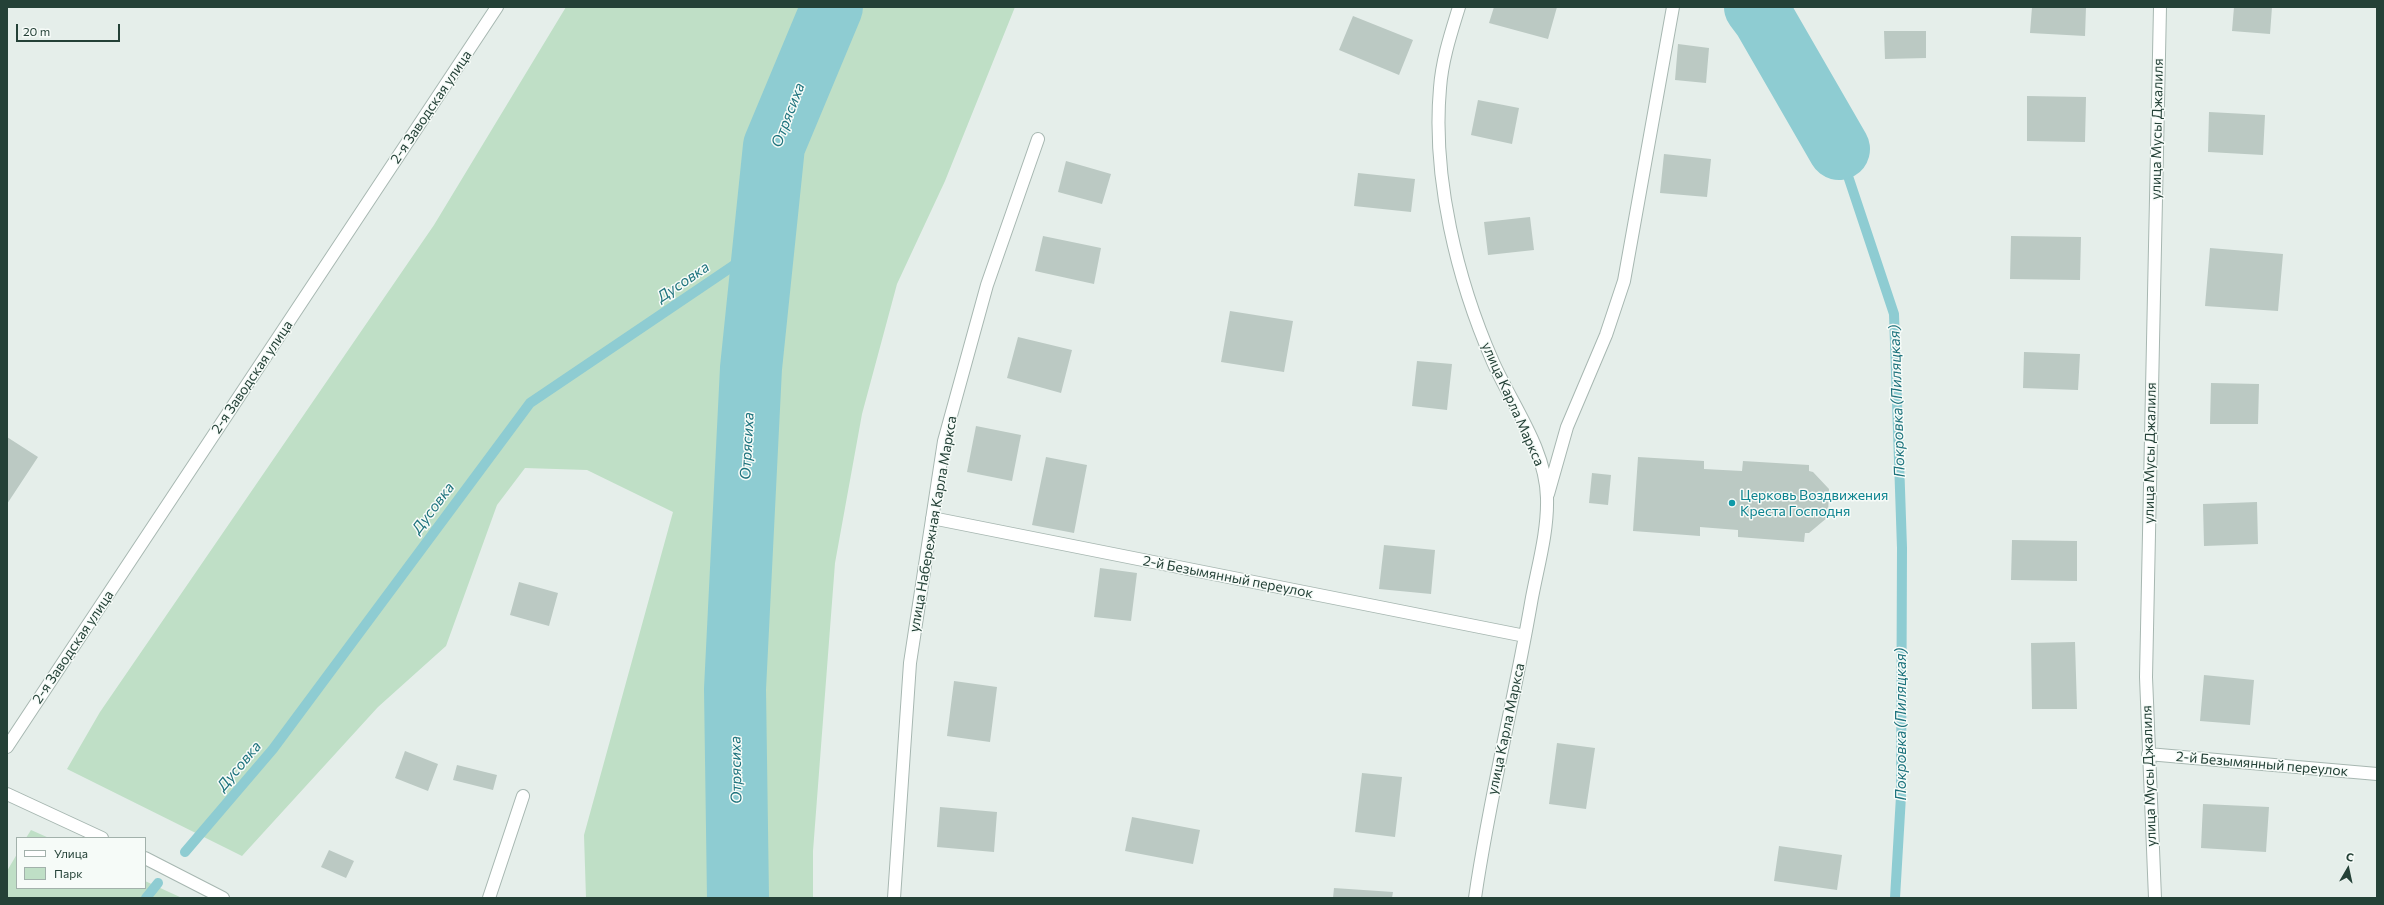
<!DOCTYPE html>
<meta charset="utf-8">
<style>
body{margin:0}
#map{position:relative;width:2384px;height:905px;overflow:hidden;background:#e5eeea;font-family:Commissioner,sans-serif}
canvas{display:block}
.frame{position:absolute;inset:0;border:8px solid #244137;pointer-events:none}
.legend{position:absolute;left:16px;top:837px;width:130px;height:52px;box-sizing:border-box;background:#f6fbf8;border:1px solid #a2b1ab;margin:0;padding:5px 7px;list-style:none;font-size:12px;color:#244137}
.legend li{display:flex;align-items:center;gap:8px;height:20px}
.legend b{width:20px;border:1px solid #a2b1ab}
.north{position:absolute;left:2328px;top:849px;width:40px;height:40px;-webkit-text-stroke:3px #f6fbf8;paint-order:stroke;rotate:9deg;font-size:11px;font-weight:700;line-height:16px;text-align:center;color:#244137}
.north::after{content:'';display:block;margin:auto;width:14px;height:18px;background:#244137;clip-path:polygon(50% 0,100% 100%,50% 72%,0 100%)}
.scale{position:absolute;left:16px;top:24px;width:104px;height:18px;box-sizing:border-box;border:2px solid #244137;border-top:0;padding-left:5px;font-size:12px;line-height:14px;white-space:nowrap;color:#244137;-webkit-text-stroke:3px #f6fbf8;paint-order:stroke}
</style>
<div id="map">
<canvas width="2384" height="905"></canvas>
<div class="frame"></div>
<ul class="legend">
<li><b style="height:5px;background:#fff"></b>Улица</li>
<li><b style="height:11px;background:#bfdfc6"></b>Парк</li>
</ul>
<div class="north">С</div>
<div class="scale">20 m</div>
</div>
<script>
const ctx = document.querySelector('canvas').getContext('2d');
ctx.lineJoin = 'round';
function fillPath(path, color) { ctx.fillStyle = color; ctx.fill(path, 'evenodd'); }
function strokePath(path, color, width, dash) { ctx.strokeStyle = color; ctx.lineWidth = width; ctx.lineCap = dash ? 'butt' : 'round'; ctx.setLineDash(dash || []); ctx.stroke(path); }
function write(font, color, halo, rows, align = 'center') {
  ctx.font = font + ' Commissioner,sans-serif'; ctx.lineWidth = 3; ctx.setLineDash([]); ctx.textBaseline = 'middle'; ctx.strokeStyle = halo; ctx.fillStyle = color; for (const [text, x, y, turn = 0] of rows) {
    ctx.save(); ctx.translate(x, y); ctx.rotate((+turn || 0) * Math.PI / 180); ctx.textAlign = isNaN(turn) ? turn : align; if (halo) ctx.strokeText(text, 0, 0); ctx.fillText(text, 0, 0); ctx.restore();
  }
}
fillPath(new Path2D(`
 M566 7H1015L945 181 897 284 862 414 835 563 813 851V898H586L584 835 673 512 587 470 525 468 497 505 446 646 378 707 242 856 67 769 100 712 434 225Z
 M31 830 49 838H26Z
 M17 854V888H145V881L182 898H7V871Z`), '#bfdfc6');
strokePath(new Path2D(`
 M1839 149 1894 314 1902 548 1901 796 1895 898
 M185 852 273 749 530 403 764 245
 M146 898 158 883`), '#8eccd2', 10);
strokePath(new Path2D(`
 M1755 7 1764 19 1839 149
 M738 898 735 689 751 368 774 146 832 7`), '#8eccd2', 62);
fillPath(new Path2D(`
 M1494 7H1557L1548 39 1489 23Z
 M2032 7H2086L2085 36 2030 33Z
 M2234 7H2272L2270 34 2232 31Z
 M1353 16 1413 40 1399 75 1339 50Z
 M1884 31H1926V58L1885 59Z
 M1678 44 1709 48 1706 83 1675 80Z
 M2027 96 2086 97 2085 142 2027 141Z
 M1478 100 1519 108 1512 144 1471 135Z
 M2209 112 2265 115 2263 155 2208 152Z
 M1664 154 1711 159 1707 197 1660 193Z
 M1066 161 1111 174 1102 204 1058 192Z
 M1358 173 1415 179 1411 212 1354 206Z
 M1530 217 1534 250 1488 255 1484 222Z
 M1043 236 1101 248 1094 284 1035 271Z
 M2011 236 2081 237 2080 280 2010 279Z
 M2210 248 2283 254 2278 311 2205 306Z
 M1230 311 1293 321 1284 372 1221 362Z
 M1018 337 1072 350 1061 393 1007 378Z
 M2024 352 2080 354 2078 390 2023 388Z
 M1417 361 1452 364 1447 410 1412 406Z
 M2211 383 2259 384 2258 424H2210Z
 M976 426 1021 435 1012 481 967 472Z
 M7 437 38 457 7 504Z
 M1046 457 1087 465 1074 533 1032 525Z
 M1638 457 1704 461V469L1742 471 1743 461 1809 465V471L1813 472 1829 489 1828 517 1809 533H1805L1804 542 1738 537V530L1700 527V536L1633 531Z
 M1592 473 1611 475 1608 505 1589 503Z
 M2257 502 2258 544 2204 546 2203 504Z
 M2012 540 2077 541V581L2011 580Z
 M1384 545 1435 550 1431 594 1379 589Z
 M1100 568 1137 573 1131 621 1094 617Z
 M519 582 558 593 549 626 510 615Z
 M2075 642 2077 709H2032L2031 643Z
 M2204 675 2254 680 2250 725 2200 721Z
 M954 681 997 687 990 742 947 736Z
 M1557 743 1595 748 1586 809 1549 804Z
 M405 751 438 764 428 791 395 778Z
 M457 765 497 775 493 790 453 780Z
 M1362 773 1402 777 1395 837 1355 832Z
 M2203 804 2269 807 2266 852 2201 848Z
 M940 807 997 812 994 852 937 847Z
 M1132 817 1200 830 1193 864 1125 851Z
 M1779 846 1842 855 1837 890 1774 881Z
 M329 850 354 861 346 878 321 867Z
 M1334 888 1393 892 1392 898H1333Z`), '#bbc9c3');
const minor = new Path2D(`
 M1459 7C1451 33 1442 60 1440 88 1432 177 1457 280 1493 362 1512 405 1546 449 1547 498 1548 533 1537 569 1531 603 1514 702 1489 799 1475 898
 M1548 494 1567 427 1606 335 1624 281 1673 7
 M932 518 1525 636
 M7 747 497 7
 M2148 754 2377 774
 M7 794 102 838
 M145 858 223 898
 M489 898 523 796
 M894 898 910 663 944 441 987 285 1038 139
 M2155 898 2146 677 2160 7`);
strokePath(minor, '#a7b7b1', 14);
strokePath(minor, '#fff', 12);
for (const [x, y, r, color] of [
 [1732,503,4,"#0f9aa8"]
]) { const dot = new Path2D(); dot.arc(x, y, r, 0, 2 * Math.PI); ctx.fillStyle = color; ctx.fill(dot); strokePath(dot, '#f6fbf8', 1.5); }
write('14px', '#244137', '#f6fbf8', [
 ["2-я Заводская улица",431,107,-56],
 ["улица Мусы Джалиля",2157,129,-89],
 ["2-я Заводская улица",252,377,-56],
 ["улица Карла Маркса",1513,404,66],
 ["улица Мусы Джалиля",2150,453,-89],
 ["улица Набережная Карла Маркса",933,524,-80],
 ["2-й Безымянный переулок",1228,577,11],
 ["2-я Заводская улица",73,647,-56],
 ["улица Карла Маркса",1506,729,-78],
 ["2-й Безымянный переулок",2262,764,5],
 ["улица Мусы Джалиля",2149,776,-92]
]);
write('14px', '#0d838f', '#f6fbf8', [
 ["Церковь Воздвижения",1740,495],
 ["Креста Господня",1740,511]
], 'left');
write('italic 15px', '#1e737d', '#f6fbf8', [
 ["Отрясиха",788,115,-69],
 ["Дусовка",683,282,-34],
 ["Покровка (Пиляцкая)",1897,401,-92],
 ["Отрясиха",747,446,-87],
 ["Дусовка",433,508,-53],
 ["Покровка (Пиляцкая)",1901,724,-90],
 ["Дусовка",239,766,-50],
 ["Отрясиха",736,770,-91]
]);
</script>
